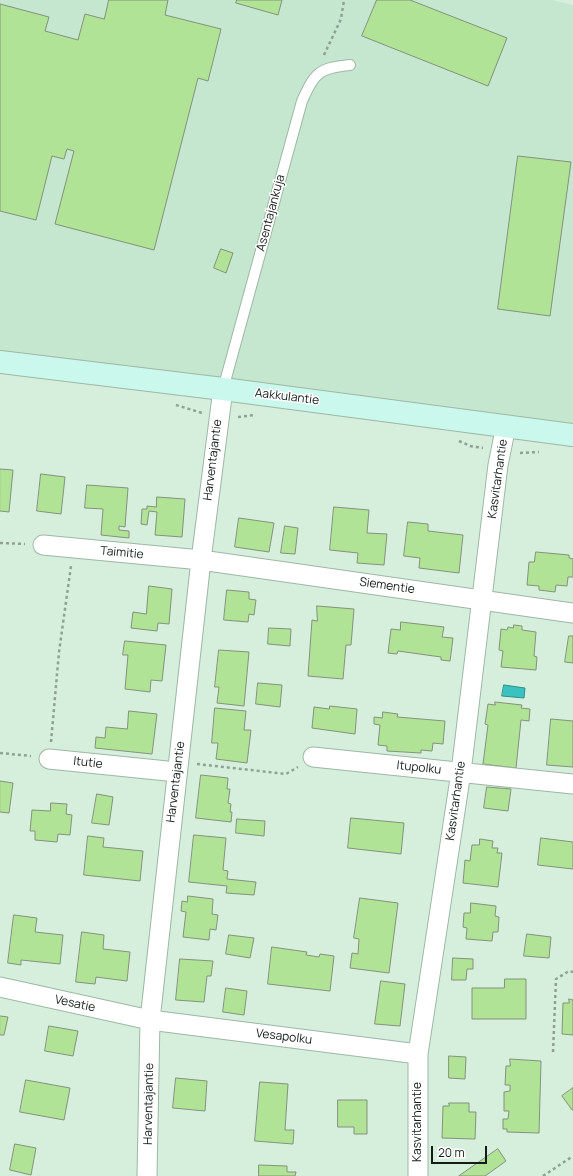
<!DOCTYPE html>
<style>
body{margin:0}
#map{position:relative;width:573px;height:1176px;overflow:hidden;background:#d5efdc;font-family:Manrope,sans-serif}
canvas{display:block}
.scale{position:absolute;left:431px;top:1146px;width:56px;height:18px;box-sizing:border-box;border:2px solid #131c16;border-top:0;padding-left:5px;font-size:12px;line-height:14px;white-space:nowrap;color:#131c16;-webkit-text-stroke:3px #fff;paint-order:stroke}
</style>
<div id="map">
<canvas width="573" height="1176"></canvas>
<div class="scale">20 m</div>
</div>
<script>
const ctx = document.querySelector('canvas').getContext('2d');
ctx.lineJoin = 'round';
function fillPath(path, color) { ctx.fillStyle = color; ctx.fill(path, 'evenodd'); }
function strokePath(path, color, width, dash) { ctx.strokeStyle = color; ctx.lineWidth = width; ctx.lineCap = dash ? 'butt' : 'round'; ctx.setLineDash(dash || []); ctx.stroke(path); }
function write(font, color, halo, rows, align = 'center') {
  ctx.font = font + ' Manrope,sans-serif'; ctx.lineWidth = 3; ctx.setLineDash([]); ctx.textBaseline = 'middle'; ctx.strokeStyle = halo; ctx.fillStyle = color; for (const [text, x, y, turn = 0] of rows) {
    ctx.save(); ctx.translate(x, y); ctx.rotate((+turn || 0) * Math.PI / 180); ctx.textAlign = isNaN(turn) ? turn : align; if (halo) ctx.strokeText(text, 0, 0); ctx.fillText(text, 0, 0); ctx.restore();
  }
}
fillPath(new Path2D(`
 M0 0H552L573 5V435L0 362Z`), '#c5e6cf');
const water = new Path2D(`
 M504 685 525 688 524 698 502 696Z`);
fillPath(water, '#39c2bf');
strokePath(water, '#2e908c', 1);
const building = new Path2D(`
 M109 0H168L165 15 221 29 208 81 198 78 154 250 55 224 74 151 67 149 64 159 52 156 36 220 0 211V4L49 17 45 31 78 40 85 14 104 19Z
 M237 0H282L278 15 236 3Z
 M377 0H410L507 38 488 86 362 36Z
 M518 156 571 162 550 316 498 309Z
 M221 249 233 253 226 273 214 268Z
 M0 469 13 470 9 512 0 511Z
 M41 474 65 477 61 514 37 511Z
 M87 485 128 488 125 527 119 526V530L129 531V538L101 535 103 509 85 508Z
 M157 497 185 499 182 537 155 535 157 512 149 511 147 525 141 524 142 509H147V506L156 507Z
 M334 507 369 510 367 533 387 534 384 565 357 563 358 553 330 550Z
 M239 518 274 523 269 552 235 547Z
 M408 522 428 524V531L463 535 459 573 419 568 420 558 404 556Z
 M285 526 298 528 295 554 281 553Z
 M536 552 569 555V558L573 559V577H568L567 586 556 585 555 592 539 590V586L527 585 529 562H534Z
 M149 586 172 589 169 624 158 623 157 631 131 628 133 612 146 614Z
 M227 590 249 592V599L256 600 254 615 249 614 248 622 224 620Z
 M317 606 354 609 351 645H346L343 679 308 676 312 620 317 621Z
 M401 622 444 627 442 637 453 638 450 661 441 660V657L398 651 397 654 388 653 391 629 400 630Z
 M514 625 522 626V630L536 632 534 656 537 657 536 670 501 667 503 651 499 650 501 629 507 630 508 627 513 628Z
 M269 628 291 629 290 646 268 644Z
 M569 636H573V663L565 662Z
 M125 641 166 645 162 681 151 680 150 692 125 689 128 655H123Z
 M219 650 249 652 244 706 217 703 219 687H215Z
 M258 683 282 685 280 707 256 704Z
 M495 702 522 705 521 708 530 709 529 721 521 720 516 768 483 764 488 725 485 724 488 704 495 705Z
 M330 706 357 709 355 734 312 728 314 707 329 709Z
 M215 708 246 711 244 730H251L247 763 216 759 218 743H212Z
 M129 711 157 714 152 754 95 748 96 737 105 738 106 727 127 729Z
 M383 712 398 714 397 717 445 721 443 744 433 743 432 751 421 750V753L387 751V746L378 745 380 725 374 724V717L382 718Z
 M551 719 573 721V767L547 765Z
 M201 775 228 778 227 789H230L228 803 231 804 230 812H232L231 822 196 818Z
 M0 781 13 783 9 813 0 812Z
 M487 787 511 789 508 811 484 808Z
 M97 794 113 797 109 825 92 823Z
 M51 803 67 804 66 814 72 815 70 835 58 834 57 842 35 840V831H30L32 810 50 811Z
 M351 818 404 823 401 854 348 848Z
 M237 819 265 821 264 836 236 833Z
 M194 835 226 838 223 870 228 871 227 879 256 882 254 895 226 893 227 886 189 882Z
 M88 836 104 838 103 847 143 851 140 881 84 875Z
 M541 838 573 842V869L538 865Z
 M480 839 493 841 492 848H498L497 853H502L498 887 463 883 465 860 470 861 472 845H479Z
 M188 896 213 899 212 914 218 915 216 930 210 929 209 940 183 937 186 912 181 911 182 901 187 902Z
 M360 898 398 903 389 973 350 968 352 953 358 954 359 939 354 938Z
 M471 903 496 906 495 916 499 917 498 932H493L492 941 466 939 467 928 463 927 464 913H470Z
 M14 915 37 918 35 932 63 935 60 964 21 960V965L8 963Z
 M82 932 104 935 103 949 130 952 127 981 96 977 95 984 76 982Z
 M527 934 551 937 549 958 524 956Z
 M229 935 254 938 250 958 226 954Z
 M272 947 307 952 306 955 319 957 320 954 334 956 330 991 268 984Z
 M453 958 473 959V969H467L466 980H452Z
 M180 959 213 961 211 976H207L204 1002 176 1000Z
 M505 979H526V1019H472V988H504Z
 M381 981 405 984 400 1026 375 1024Z
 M226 988 247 991 244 1015 223 1012Z
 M569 999 573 1000V1035L562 1034 563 1003H569Z
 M0 1016 8 1017 4 1035H0Z
 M49 1026 78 1031 73 1056 45 1051Z
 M449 1056 466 1057 465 1079 449 1078Z
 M510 1059 541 1061 539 1133 507 1132V1129H503V1119H508L509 1111H504V1092L510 1091V1085H505L506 1066H510Z
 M176 1078 207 1081 205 1111 173 1108Z
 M26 1080 70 1088 64 1120 20 1112Z
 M260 1082 288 1084 285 1130H294L293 1144 255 1141Z
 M573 1088V1110H572L562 1096Z
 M338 1100H367V1134H354V1127H338Z
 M449 1103H469V1112H476L475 1139 442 1138 443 1106H449Z
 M15 1144 36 1148 31 1175 10 1170Z
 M498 1149 506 1161 485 1176H459Z
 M259 1165 287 1166V1172H296L295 1176H259Z`);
fillPath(building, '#b1e397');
strokePath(building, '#83927b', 1);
const lane = new Path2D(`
 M223 389 302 101C315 73 318 68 350 65`);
const street = new Path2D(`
 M43 545 201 560 573 613
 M313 757 573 784
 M49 759 177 772
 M0 987 150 1020 418 1054
 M147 1176 150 1020 201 560 223 389
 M418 1176V1054L461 772 498 465 506 426`);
const secondary = new Path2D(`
 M0 362 223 389 573 435`);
strokePath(lane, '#9eb7a5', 12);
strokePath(street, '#9eb7a5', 21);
strokePath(secondary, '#9eb7a5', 24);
strokePath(new Path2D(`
 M324 55 341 19 344 0
 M176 405 202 413
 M238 417 255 415
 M459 441 470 446 483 448
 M520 453 539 452
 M0 543 25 544
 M51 742 59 652 71 566
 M0 753 31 756
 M197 764 286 774 298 767
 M553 1052 556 979 569 971 573 972
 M543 1176 573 1156`), '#8ea294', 2.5, [3, 3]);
strokePath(lane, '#fff', 10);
strokePath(street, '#fff', 19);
strokePath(secondary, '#cbf8ed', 22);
write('12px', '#131c16', '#fff', [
 ["Asentajankuja",271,213,-75],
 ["Aakkulantie",287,397,7],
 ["Harventajantie",213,460,-83],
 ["Kasvitarhantie",498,479,-82],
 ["Taimitie",122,553,5],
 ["Siementie",387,586,8],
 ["Itutie",88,763,6],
 ["Itupolku",419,768,6],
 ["Harventajantie",176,782,-83],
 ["Kasvitarhantie",456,801,-82],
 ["Vesatie",75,1004,12],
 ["Vesapolku",284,1037,7],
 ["Harventajantie",149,1104,-89],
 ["Kasvitarhantie",418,1122,-90]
]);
</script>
